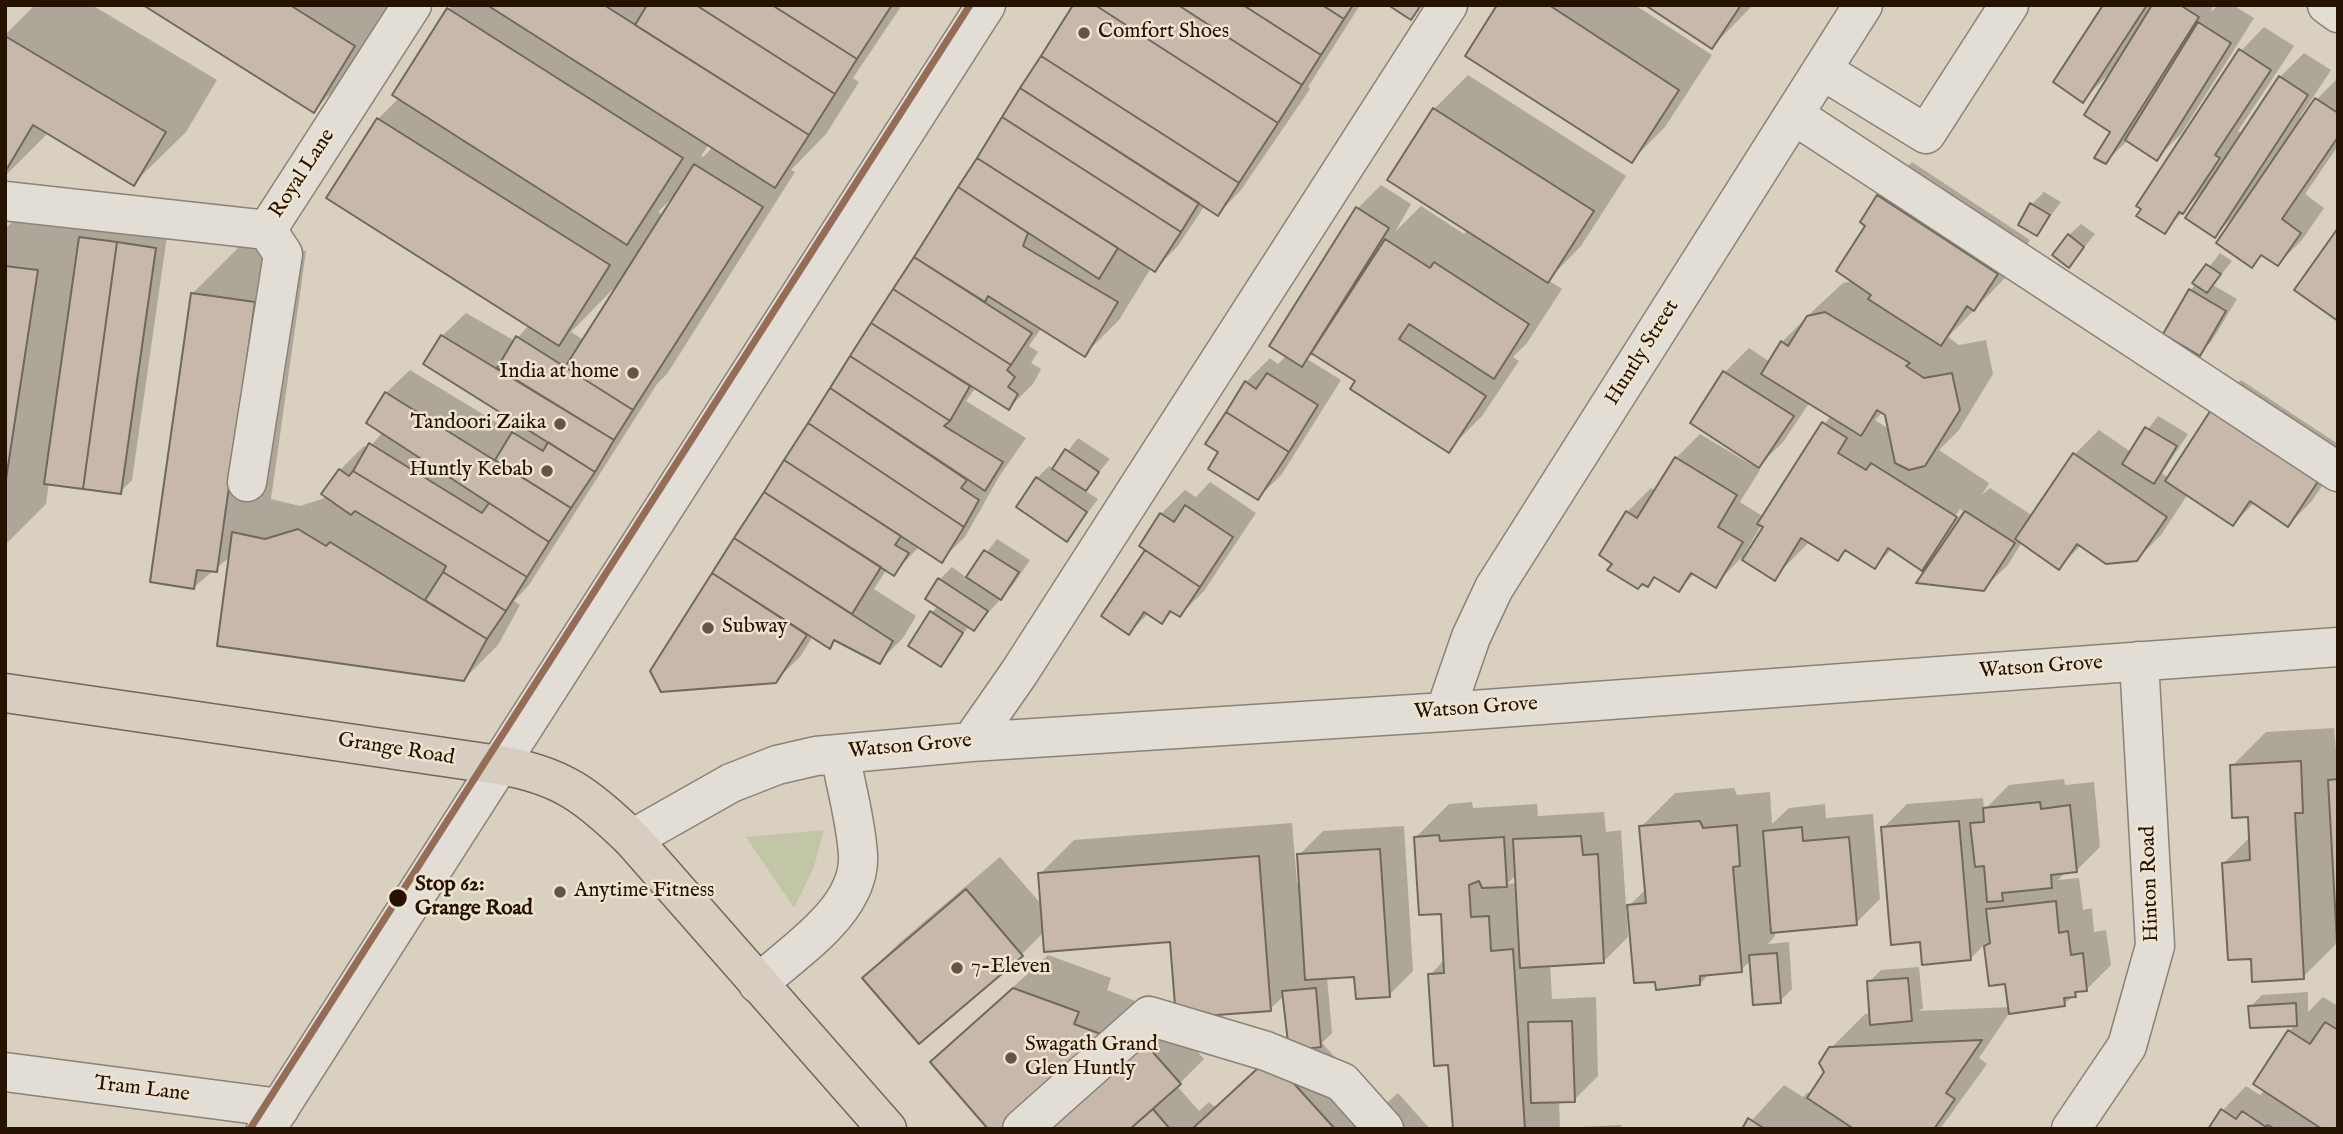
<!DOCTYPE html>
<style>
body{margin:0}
#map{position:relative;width:2343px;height:1134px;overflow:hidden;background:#dad0c0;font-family:"IM FELL English",serif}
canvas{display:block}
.frame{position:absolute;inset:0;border:7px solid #251200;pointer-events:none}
</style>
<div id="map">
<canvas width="2343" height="1134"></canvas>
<div class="frame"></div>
</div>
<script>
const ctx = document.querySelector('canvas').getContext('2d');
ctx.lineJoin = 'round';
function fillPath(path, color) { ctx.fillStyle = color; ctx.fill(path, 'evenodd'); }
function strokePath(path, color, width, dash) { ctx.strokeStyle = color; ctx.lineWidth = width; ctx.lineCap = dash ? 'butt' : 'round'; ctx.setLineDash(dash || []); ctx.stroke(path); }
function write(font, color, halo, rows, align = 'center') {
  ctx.font = font + ' "IM FELL English",serif'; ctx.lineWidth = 5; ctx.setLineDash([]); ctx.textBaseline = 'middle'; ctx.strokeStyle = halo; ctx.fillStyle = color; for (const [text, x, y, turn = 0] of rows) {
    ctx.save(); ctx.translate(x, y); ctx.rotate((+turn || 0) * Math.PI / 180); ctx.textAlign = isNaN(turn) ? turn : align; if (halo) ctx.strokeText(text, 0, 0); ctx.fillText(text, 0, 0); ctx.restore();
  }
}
fillPath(new Path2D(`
 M824 830 814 867 794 908 746 837Z`), '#c2c6a7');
fillPath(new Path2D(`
 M35 5H92L217 80 186 132 134 183 49 132 5 176V35Z
 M146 5H399L365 59 314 110Z
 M452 5H902L853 78 859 82 826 134 791 170 795 172 667 374 657 384 529 585 514 601 520 605 498 645 463 680 231 556 194 587 192 294 244 242 306 251 271 499 300 506 328 497 324 493 340 470 364 446 368 449 383 432 386 393 410 370 514 433 523 424 442 336 466 313 515 341 529 325 378 119 399 98ZM709 144 713 147 703 157 701 156ZM672 198 663 215 658 212ZM615 287 584 340 571 332Z
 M1075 5H1360L1308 87 1310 89 1241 190 1218 214 1205 205 1178 246 1154 270 1151 268 1119 320 1085 354 1042 327 1029 346 1038 352 1031 363 1041 369 1033 384 1009 408 976 387 966 401 1026 438 1000 475 965 537 941 560 920 546 893 574 887 569 874 589 916 616 903 638 879 662 836 639 829 646 813 636 800 657 775 681 652 671Z
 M1499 5H1635L1712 55 1665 127 1631 161Z
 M1648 5H1753L1712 47Z
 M2105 5H2213L2211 12 2218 5H2233L2254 18 2181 134 2157 158 2128 140 2106 162 2113 131 2109 74 2083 100Z
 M2264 27 2294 46 2238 131 2243 134 2280 77 2304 53 2331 70 2300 117 2303 119 2317 99 2338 78V146L2305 194 2324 208 2302 240 2278 264 2263 254 2252 265 2235 215 2215 236 2201 193 2164 232 2241 51Z
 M1468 75 1626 176 1581 246 1548 280 1562 289 1527 343 1513 357 1519 361 1482 416 1448 450 1357 381 1313 352 1307 359 1341 380 1282 474 1258 498 1220 452 1246 382 1270 358 1278 364 1287 355 1357 209 1381 185 1411 204 1395 232 1421 206 1464 234 1468 230 1434 109Z
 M1912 162 2030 240 2008 275 1948 337 1959 345 1986 340 1993 374 1959 430 1939 450 1989 483 1982 495 1990 488 2033 516 2075 454 2099 430 2131 452 2158 416 2188 434 2162 473 2168 478 2218 403 2241 380 2338 444V462L2312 501 2288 525 2255 502 2233 524 2188 494 2161 535 2137 559 2081 545 2059 568 2022 542 2008 565 1983 589 1934 557 1922 568 1892 549 1874 567 1847 550 1838 559 1810 541 1774 578 1742 557 1715 585 1695 573 1679 590 1656 576 1648 585 1614 563 1627 512 1651 488 1656 491 1676 458 1700 434 1752 465 1753 462 1725 372 1749 348 1770 362 1782 342 1816 308 1843 283 1853 281 1879 196ZM1810 402 1831 415 1764 517 1740 502 1760 470 1757 468 1783 442ZM1883 412 1886 414 1890 430 1875 420ZM1960 509 1963 511 1949 531H1945ZM1762 524 1766 526 1746 556 1744 554Z
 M2044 192 2061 202 2037 234 2032 204Z
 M25 210 89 219 87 231 92 226 167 236 132 480 120 492 49 482 46 504 5 545V229Z
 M2081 224 2095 234 2069 266V235Z
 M2220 253 2232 261 2213 285 2237 299 2211 342 2199 354 2191 290Z
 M1078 438 1110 459 1084 490 1098 499 1067 540 1037 478 1049 466 1054 469Z
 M1210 482 1256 513 1204 591 1180 615 1173 611 1162 622 1149 613 1129 633 1148 550 1161 514 1185 490 1196 497Z
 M997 539 1030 560 1013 585 974 629 969 626 940 665 931 613 938 606 940 579 952 567 967 578Z
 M2334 728 2338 772 2337 943 2303 977 2252 957 2224 863 2251 836 2250 815 2232 766 2266 732Z
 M2064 779 2065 785 2094 782 2100 847 2076 871 2066 872 2058 880 2079 878 2083 910 2092 908 2094 932 2106 930 2111 965 2087 989 2080 990 2064 1004 2010 1012 1979 1058 1987 1064 1940 1129H1744L1784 1085 1803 1097 1808 1092 1811 1095 1826 1072 1831 1048 1865 1014H1871L1869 982 1881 970 1919 967 1923 1008 1919 1011 2010 1007 2006 982 1991 984 1986 943 1970 959 1922 940 1883 828 1907 804 1983 798 1984 810 2009 785Z
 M1734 788 1737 795 1770 792 1772 824 1789 808 1825 804 1826 818 1873 814 1880 899 1856 923 1775 931V936L1768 944 1789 942 1792 989 1780 1001 1751 960 1741 970 1710 973 1700 984 1629 906 1646 889 1641 827 1675 793Z
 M1472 802 1473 808 1537 804 1538 816 1604 812 1606 832 1621 830 1628 937 1604 961 1550 964 1552 999 1596 997 1598 1076 1574 1100 1559 1101 1560 1128 1621 1125V1129H1454L1450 1063 1430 975 1445 959 1442 912 1415 838 1449 804ZM1517 874V883L1507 884Z
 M1292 823 1297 883 1300 882 1299 855 1323 831 1404 826 1413 971 1389 995 1356 975 1327 977 1332 1033 1322 1043 1381 1108 1398 1093 1430 1129H1043L1168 1018 1204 1059 1177 1086 1199 1111 1209 1102 1215 1107 1289 1039 1285 995 1270 1009 1171 940 1044 932 1021 955 864 978 898 944 1000 857 1042 905 1040 874 1074 840Z
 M1048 955 1111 978 1107 990 1138 1002 1105 1035 932 1062Z
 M2308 992V1012L2323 997 2338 1006V1129H2210L2223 1110 2246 1086 2260 1095 2265 1090 2289 1031 2296 1024 2250 1007 2262 995Z`), '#0003');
const building = new Path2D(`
 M143 5H290L355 46 314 113Z
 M487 5H604L809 135 775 188Z
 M647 5H696L835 94 809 135 635 25Z
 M696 5H772L857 59 835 94Z
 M772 5H892L857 59Z
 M1073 5H1095L1278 123 1239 183 1041 56Z
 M1095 5H1178L1302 85 1278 123Z
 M1178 5H1243L1321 55 1302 85Z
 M1243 5H1322L1344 19 1321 55Z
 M1322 5H1353L1344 19Z
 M1388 5H1421L1411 20Z
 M1497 5H1549L1679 90 1632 163 1465 56Z
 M1645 5H1741L1712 49Z
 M2103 5H2147L2083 103 2053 82Z
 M2152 5H2180L2199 17 2106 164 2094 158 2110 132 2084 115Z
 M447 8 683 158 627 245 392 95Z
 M2198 22 2231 43 2157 161 2125 140Z
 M5 36 166 132 134 186 33 125 5 172Z
 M2239 49 2271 70 2215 155 2220 158 2183 214 2179 212 2165 234 2136 216 2141 209 2136 206Z
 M1041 56 1239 183 1218 216 1020 88Z
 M2279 76 2308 95 2215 238 2185 218Z
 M1020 88 1199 203 1181 232 1002 117Z
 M2315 98 2338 113V137L2282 219 2301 233 2278 266 2261 255 2252 268 2216 243Z
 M1433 108 1594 211 1548 283 1387 180Z
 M1002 117 1181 232 1155 272 977 158Z
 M377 118 610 265 559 346 326 198Z
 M977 158 1118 248 1099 279 958 187Z
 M694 164 763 207 633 410 565 367Z
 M958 187 1028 233 1023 246 1118 302 1085 357 988 296 985 302 914 257Z
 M1877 195 1998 274 1974 311 1967 306 1941 346 1868 299 1871 295 1836 271 1865 226 1860 222Z
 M2030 203 2050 215 2037 236 2018 225Z
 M1356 207 1389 228 1302 367 1269 346Z
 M2338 228V321L2294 290Z
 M2068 234 2084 247 2069 268 2052 255Z
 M79 237 117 242 83 489 44 484Z
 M1385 239 1430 268 1434 262 1529 324 1494 379 1409 324 1399 339 1486 396 1449 453 1350 389 1355 381 1311 353Z
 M117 242 156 248 121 494 83 489Z
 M914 257 1032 333 1011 365 893 289Z
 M2206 264 2221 274 2207 293 2192 283Z
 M5 266 38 270 5 486Z
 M893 289 1011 365 1007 370 1015 377 1008 387 1018 394 1009 410 871 323Z
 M2189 289 2226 311 2200 356 2163 334Z
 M191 293 255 302 217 572 197 570 194 589 150 582Z
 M1825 312 1910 363 1906 366 1924 378 1952 373 1960 410 1925 466 1909 470 1895 463 1885 415 1877 410 1861 436 1761 374 1781 341 1788 346 1807 316Z
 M871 323 970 386 950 421 850 356Z
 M441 335 614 440 595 472 423 364Z
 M516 336 633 410 614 440 497 368Z
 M850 356 950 421 944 426 1003 462 985 491 830 388Z
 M1723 371 1794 416 1759 468 1690 423Z
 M1267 373 1318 405 1289 452 1226 412 1245 381 1256 389Z
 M830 388 967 480 961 488 979 500 964 527 808 423Z
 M385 392 571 508 549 542 366 423Z
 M2216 402 2323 474 2288 527 2250 501 2233 526 2165 481Z
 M1226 412 1289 452 1258 500 1208 469 1218 452 1205 444Z
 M1822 422 1847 438 1838 453 1866 470 1871 463 1957 517 1922 571 1888 548 1875 569 1845 550 1838 561 1801 538 1775 581 1742 560 1763 527 1757 524Z
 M808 423 964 527 942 563 784 460Z
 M2145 427 2177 446 2154 484 2122 464Z
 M512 432 543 451 548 442 595 472 571 508 495 460Z
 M369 443 482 513 489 503 549 542 527 577 353 471Z
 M1065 449 1099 472 1086 491 1052 469Z
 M2073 453 2167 517 2137 561 2106 564 2077 544 2059 570 2015 539Z
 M1675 457 1737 495 1718 527 1743 542 1716 588 1691 573 1679 592 1654 577 1648 587 1642 584 1638 589 1607 570 1612 564 1599 555 1626 511 1637 518Z
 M784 460 901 536 895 545 909 553 894 576 764 492Z
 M339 469 349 476 353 471 527 577 506 611 443 572 446 566 355 511 351 515 321 494Z
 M1036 477 1087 512 1067 542 1016 507Z
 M764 492 881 567 852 614 734 538Z
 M1185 505 1233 537 1200 587 1139 546 1160 513 1174 522Z
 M1965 511 2015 543 1984 591 1916 583Z
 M298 529 326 546 330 542 487 639 464 681 217 646 232 532 265 539Z
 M734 538 893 641 880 664 834 640 830 649 712 573Z
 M984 550 1019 572 1001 600 966 577Z
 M1145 550 1200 587 1180 617 1170 611 1162 624 1144 612 1129 635 1101 616Z
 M443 572 506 611 487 639 425 600Z
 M712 573 807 635 776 683 661 692 650 671Z
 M938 578 988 611 974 631 925 599Z
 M930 611 963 633 941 667 908 646Z
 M2301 761 2303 813H2295L2304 979 2252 982 2251 959 2228 960 2222 863 2250 860 2248 817 2232 818 2230 765Z
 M2338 779V942H2337L2328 780Z
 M2040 802 2041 809 2070 805 2077 872 2051 875 2052 888 2002 893 2003 901 1987 902 1984 866 1975 867 1970 823 1984 822 1983 808Z
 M1700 821 1703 828 1737 825 1740 866 1733 867 1742 972 1700 976V985L1656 990 1655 982 1634 983 1627 905 1646 903 1639 826Z
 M1959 821 1971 960 1922 965 1920 942 1891 945 1881 827Z
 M1802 827 1803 841 1849 837 1857 925 1771 933 1763 831Z
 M1439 835 1440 841 1504 837 1507 887 1482 888 1479 881 1469 885 1471 917 1489 916 1491 951 1513 949 1525 1129H1453L1448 1065 1434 1066 1428 974 1444 973 1441 914 1419 915 1414 837Z
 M1581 836 1583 855 1598 854 1604 963 1520 968 1513 839Z
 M1380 849 1390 997 1356 999 1354 977 1305 980 1297 854Z
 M1259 856 1271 1011 1176 1018 1170 942 1044 952 1038 873Z
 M966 889 1023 956 919 1044 862 978Z
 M2056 901 2059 933 2068 931 2071 955 2083 953 2087 991 2075 992 2076 997 2064 998 2065 1006 2009 1014 2005 984 1989 986 1984 946 1990 943 1986 909Z
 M1777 953 1781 1003 1753 1005 1749 955Z
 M1908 978 1912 1021 1870 1025 1867 981Z
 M1013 988 1079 1012 1074 1024 1106 1036 1001 1129H988L930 1062Z
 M1316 988 1321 1047 1289 1051 1282 991Z
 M2296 1003 2297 1026 2250 1028 2248 1006Z
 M1572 1021 1575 1102 1531 1103 1528 1022Z
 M2325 1022 2338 1030V1129H2322L2253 1084 2288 1030 2310 1044Z
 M1982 1040 1946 1093 1955 1099 1934 1129H1854L1807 1098 1824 1072 1819 1063 1829 1047Z
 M1143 1041 1181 1084 1130 1129H1044Z
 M1270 1057 1335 1129H1192Z
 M1153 1109 1170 1129H1130Z
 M2221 1109 2236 1119 2242 1111 2266 1127 2268 1125 2275 1129H2208Z
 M1748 1118 1765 1129H1742Z`);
fillPath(building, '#c8b8ac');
strokePath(building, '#70685d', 2);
const minor = new Path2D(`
 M2327 5 2338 13
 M1822 70 1926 134 2009 5
 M1794 115 2338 472
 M5 201 267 230
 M267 230 412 5
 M247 482 283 254 267 230
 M1445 712 1471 637 1494 588 1863 5
 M971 742 1019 673 1448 5
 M632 839 731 783 777 765 816 756 971 742 1445 712 2338 647
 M758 984C794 951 861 910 858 855 856 821 846 787 840 754
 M5 1072 280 1108
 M266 1129 986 5
 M1022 1129 1149 1016 1266 1051 1342 1082 1384 1129
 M2071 1129 2127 1046 2155 946 2139 661`);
const major = new Path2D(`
 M5 693 499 765C561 775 588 796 632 839L887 1129`);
strokePath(minor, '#8a8277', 41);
strokePath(major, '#70685d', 41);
strokePath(minor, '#e2ded5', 38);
strokePath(major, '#d7cec1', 38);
strokePath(new Path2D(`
 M250 1129 970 5`), '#956c58', 7);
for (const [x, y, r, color] of [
 [1084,33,7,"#645443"],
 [633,373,7,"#645443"],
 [560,424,7,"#645443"],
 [547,471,7,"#645443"],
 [708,628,7,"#645443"],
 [560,892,7,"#645443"],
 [398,898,10,"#251200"],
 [957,968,7,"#645443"],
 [1011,1058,7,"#645443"]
]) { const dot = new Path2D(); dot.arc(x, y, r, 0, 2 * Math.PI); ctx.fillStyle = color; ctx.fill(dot); strokePath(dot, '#ede3d0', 2.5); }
write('21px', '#251200', '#ede3d0', [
 ["Comfort Shoes",1098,33],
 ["India at home",619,373,"right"],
 ["Tandoori Zaika",546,424,"right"],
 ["Huntly Kebab",533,471,"right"],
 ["Subway",722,628],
 ["Anytime Fitness",574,892],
 ["7-Eleven",971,968],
 ["Swagath Grand",1025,1046],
 ["Glen Huntly",1025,1070]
], 'left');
write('21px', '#251200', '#ede3d0', [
 ["Royal Lane",303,174,-57],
 ["Huntly Street",1643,353,-58],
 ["Watson Grove",2041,668,-4],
 ["Watson Grove",1476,709,-4],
 ["Watson Grove",910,747,-5],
 ["Grange Road",396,750,9],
 ["Hinton Road",2151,884,-92],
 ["Tram Lane",142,1090,7]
]);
write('bold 21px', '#251200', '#ede3d0', [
 ["Stop 62:",415,886],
 ["Grange Road",415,910]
], 'left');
</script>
